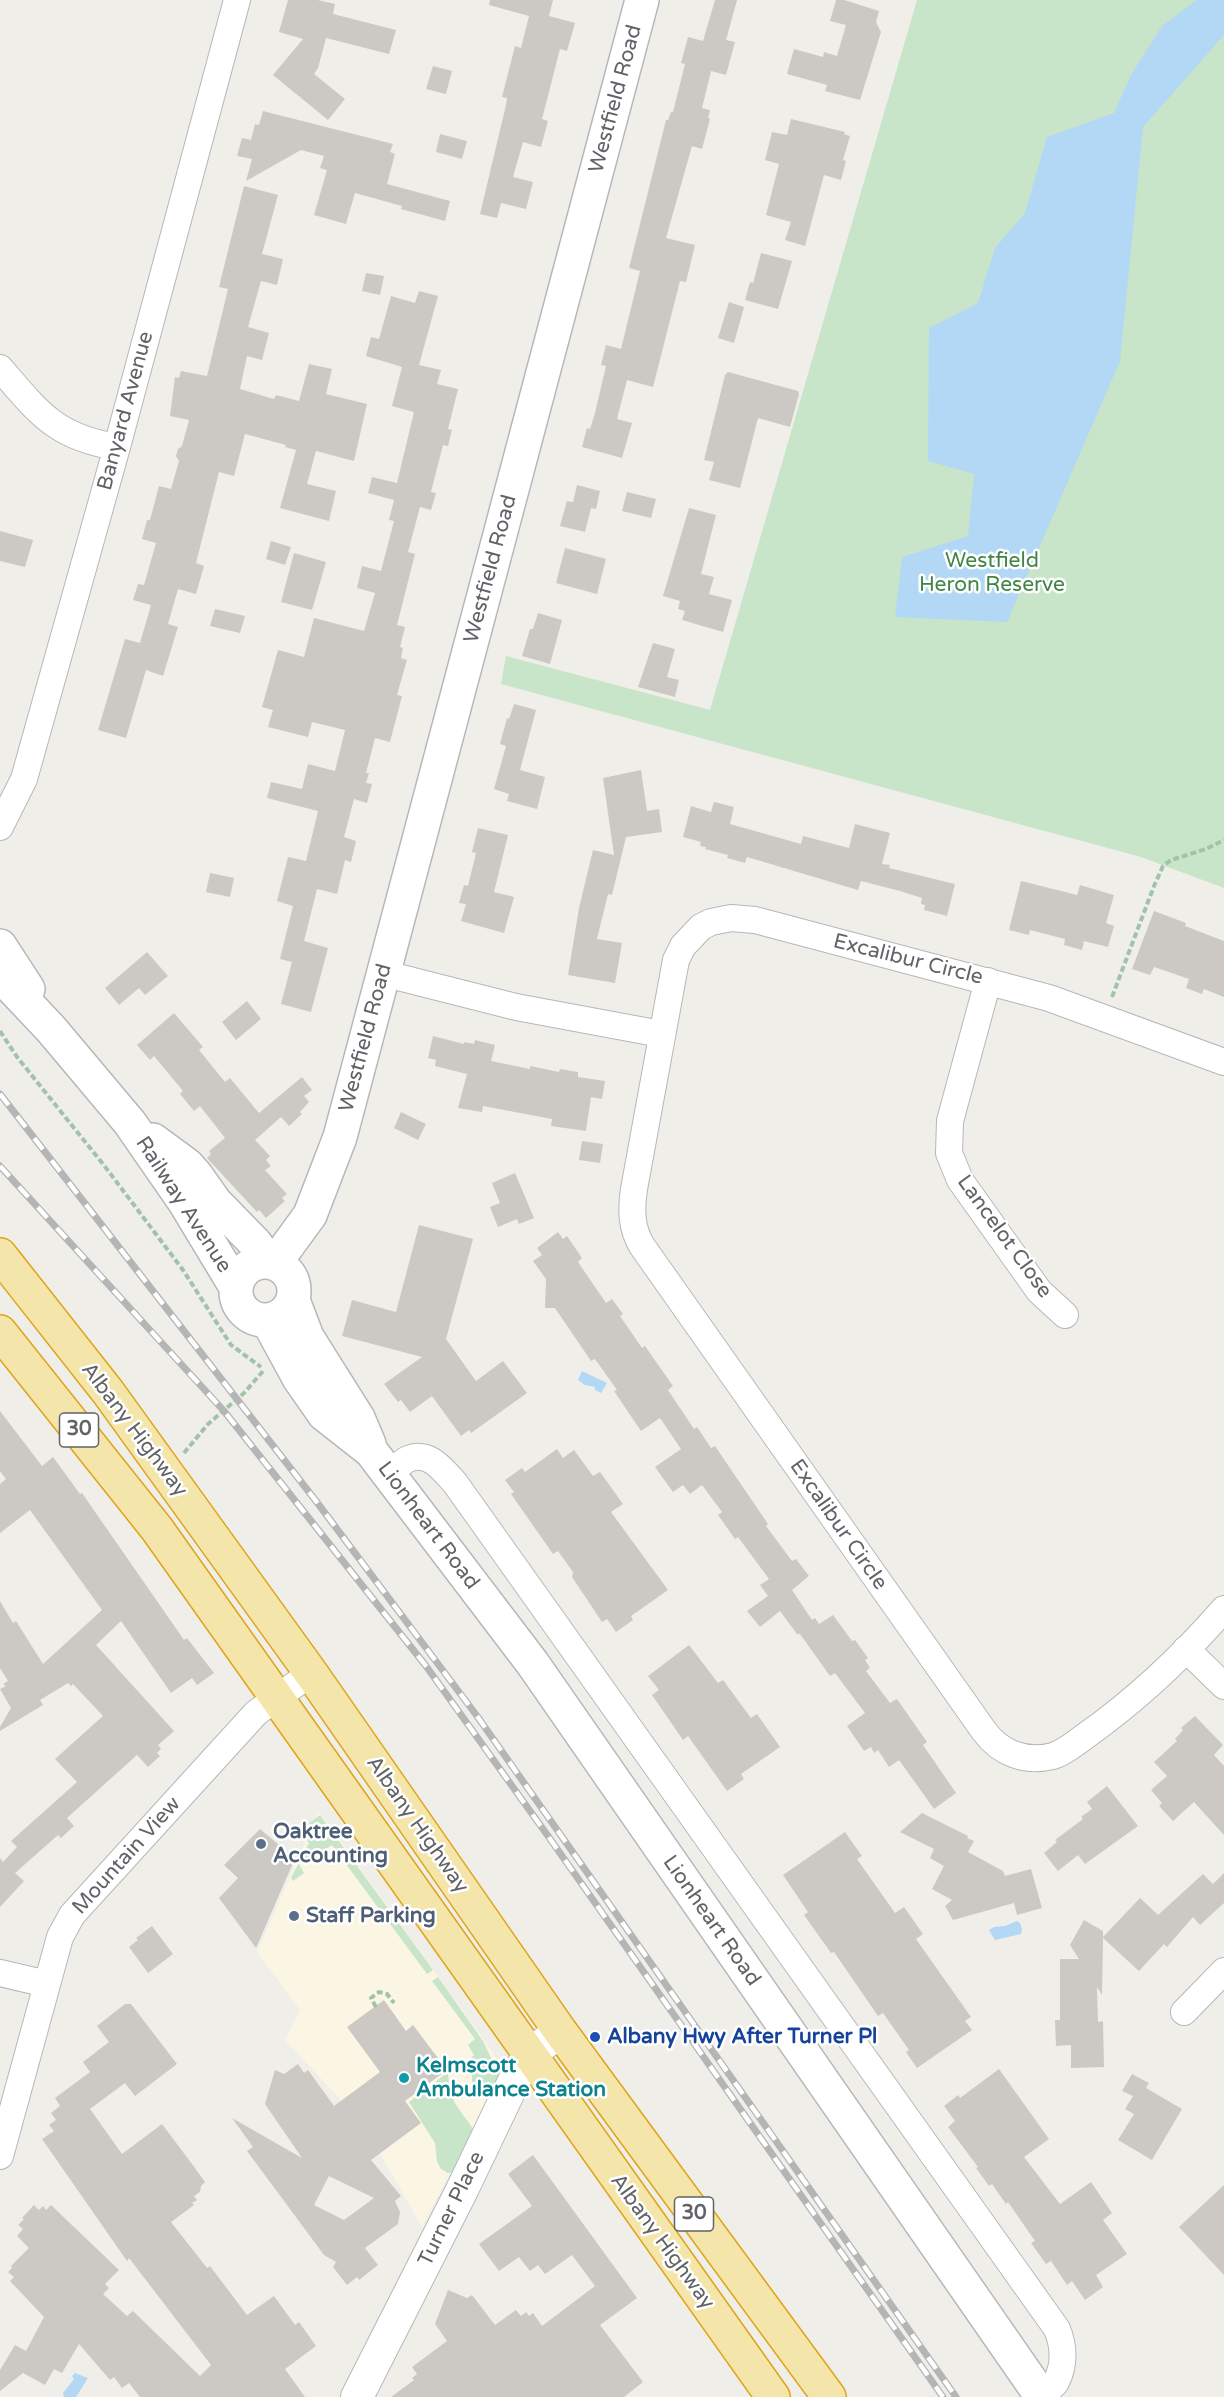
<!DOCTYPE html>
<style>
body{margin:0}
canvas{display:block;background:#f0eee9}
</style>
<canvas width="1224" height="2397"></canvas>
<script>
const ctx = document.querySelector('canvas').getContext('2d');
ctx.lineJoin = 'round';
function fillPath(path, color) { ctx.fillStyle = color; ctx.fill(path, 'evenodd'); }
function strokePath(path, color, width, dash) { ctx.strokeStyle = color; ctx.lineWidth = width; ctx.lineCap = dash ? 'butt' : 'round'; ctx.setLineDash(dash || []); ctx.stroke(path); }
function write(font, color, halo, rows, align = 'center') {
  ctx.font = font + ' "Varela Round",sans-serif'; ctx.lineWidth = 5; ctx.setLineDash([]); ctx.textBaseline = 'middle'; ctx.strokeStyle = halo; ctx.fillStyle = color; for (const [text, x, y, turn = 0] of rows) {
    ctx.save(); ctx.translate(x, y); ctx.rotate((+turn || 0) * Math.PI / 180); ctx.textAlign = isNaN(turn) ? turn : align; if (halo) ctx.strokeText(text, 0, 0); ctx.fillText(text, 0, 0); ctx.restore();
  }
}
fillPath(new Path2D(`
 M319 1811 504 2068 422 2227 380 2153 341 2100 285 2040 300 2010 257 1952Z`), '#fbf6e3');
fillPath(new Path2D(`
 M917 0H1224V888L1141 857 501 684 506 656 710 710Z
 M320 1815 433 1970 427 1974 332 1845 318 1854 315 1851 299 1864 304 1873 293 1881 291 1878 309 1843 300 1830Z
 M438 1977 483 2041 492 2060 500 2069 499 2080 492 2096 485 2098 472 2087V2074L467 2062 474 2055 468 2045 475 2039 432 1981Z
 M448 2072C450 2106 459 2106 475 2132L455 2172 448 2173 441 2169 437 2162 435 2143 409 2102Z`), '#c8e4c9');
fillPath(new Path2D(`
 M1197 0H1224V35L1143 127 1120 361 1007 622 895 617 902 557 968 536 974 474 928 461 929 328 978 303 995 248 1025 213 1047 137 1114 113 1131 75 1162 26Z
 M582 1371 607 1383 601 1393 595 1390V1387L585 1385 578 1380Z
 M1017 1921 1020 1923 1022 1929 1021 1934 995 1940 989 1930 994 1927 1005 1926Z
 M75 2373 88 2378 76 2397H64L63 2393 74 2379 72 2376Z`), '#b2d8f6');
fillPath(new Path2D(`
 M288 0H318L335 4 333 14 396 30 389 54 326 38 318 68 314 74 345 99 328 120 273 75 303 39 279 32Z
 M490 0H553L549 16 575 23 567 51 560 49 542 119 548 121 541 147 523 142 513 177 533 182 526 209 501 203 497 218 480 214 506 105 507 98 502 97 515 46 521 48 529 16 489 5Z
 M715 0H737L726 40 735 42 726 75 711 71 702 108 710 110 708 118 710 119 702 149 692 146 666 238 695 245 686 282 680 281 653 387 627 380 617 419 632 423 622 458 582 447 587 428 590 429 595 413 606 366 601 365 606 345 621 349 640 271 629 268 666 120H668L671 112H673L685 64 681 63 688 37 703 41Z
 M836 0H844L879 11 876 22 881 32 860 100 825 91 827 85 787 74 794 49 823 57 824 52 837 56 846 25 830 21Z
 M433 66 452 71 446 94 426 89Z
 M263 111 393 144 390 152 395 154 387 184 450 201 445 221 401 209 402 206 355 193 346 224 314 215 327 170 320 168 324 156 301 150 246 181 252 159 237 156 242 138 251 140 255 124 259 125Z
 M791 119 845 132 844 134 850 136 843 160 846 161 841 180 824 175 805 246 785 240 791 222 766 215 779 164 765 160 772 132 787 135Z
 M440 134 467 141 462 159 436 152Z
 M244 186 278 195 262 254 283 259 277 285 261 281 248 327 269 333 262 360 247 356 240 389 274 399 276 395 299 401 309 364 332 369 326 394 367 404 354 461 316 451 307 484 336 491 329 521 280 508 296 450 285 447 286 445 245 434 234 476 219 472 196 563 204 566 196 594 178 589 168 624 178 627 163 676 146 670 126 738 98 730 125 639 140 643 151 605 133 600 138 584 144 585 156 543 142 539 147 520H150L159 486 171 489 179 461 176 456 178 449 182 446 189 420 170 416 175 377 179 378 181 371 207 376 228 289 219 287Z
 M761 253 792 261 778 309 745 300 750 282 753 283Z
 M366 273 384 276 380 295 362 291Z
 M419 291 438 296 419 365 441 370 437 384 458 389 448 429 452 430 448 446 443 445 431 492 436 493 431 510 420 507 408 552 415 554 397 625 405 627 400 647 403 648 401 658 407 660 397 695 402 696 390 742 375 738 366 773H369L366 783 372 784 367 803 354 799 344 837 356 841 351 862 345 860 337 894 317 889 304 941 328 948 311 1012 281 1004 292 962 280 959 293 906 277 901 288 857 306 861 318 811 267 798 271 782 302 789 308 764 335 771 345 730 312 722 308 737 268 727 273 710 262 707 278 650 304 657 314 618 364 631 375 593 357 588 362 566 381 571 394 521 389 520 394 500 368 493 372 477 397 483 414 412 392 406 402 367 366 356 371 337 379 339 391 296 415 303Z
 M729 302 744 307 734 343 718 338Z
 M728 372 798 391 799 394 790 427 758 418 740 488 709 480 714 462 704 460 725 375Z
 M577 485 600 491 596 509 591 508 585 532 560 526 567 501 573 502Z
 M627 492 656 499 651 518 622 511Z
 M689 508 716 515 701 574 714 577 709 594 732 600 723 632 682 620 685 611 678 609 680 601 663 596Z
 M0 531 33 540 25 567 0 561Z
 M271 541 291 547 285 565 266 559Z
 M565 548 606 559 597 594 556 583Z
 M294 553 326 562 312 610 281 602Z
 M215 609 245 616 240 633 210 626Z
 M538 613 562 620 550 664 522 656 530 629H533Z
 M653 643 675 649 667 677 679 680 675 697 638 687Z
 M514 704 536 710 520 770 545 777 537 809 507 801 509 794 494 789 506 746 500 744 507 718 509 719Z
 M641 770 647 811 659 809 662 832 626 837 612 895 608 894 597 939 622 943 615 983 568 975 579 908 593 850 614 855 603 778Z
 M714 802 734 807 730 824 801 844 803 836 849 848 855 824 890 833 882 864 890 865 889 868 955 884 947 916 924 910 925 905 921 904 922 898 900 891 861 881 858 890 747 857 745 863 727 858 728 855 705 849 706 847 700 846 701 842 683 837 691 806 711 812Z
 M478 828 508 835 494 892 514 897 504 933 461 921 466 904 459 903 464 885 468 886 476 853 472 852Z
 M210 873 234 878 230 897 206 892Z
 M1021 881 1077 895 1080 885 1114 895 1106 923 1114 926 1108 947 1084 941 1082 950 1064 945 1065 939 1030 930 1029 935 1009 930Z
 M1154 911 1186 923 1185 926 1224 941V997L1204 989 1202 994 1186 988 1189 979 1154 967 1150 975 1132 969Z
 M147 952 168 976 145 995 139 988 119 1005 105 988Z
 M247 1001 261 1019 236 1040 222 1022Z
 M174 1013 203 1047 199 1050 225 1082 230 1078 259 1113 302 1077 312 1090 304 1096 309 1102 300 1112 302 1114 289 1126 281 1117 255 1140 270 1156 266 1160 271 1166 265 1170 287 1194 282 1198 285 1201 266 1218 259 1210 257 1212 207 1158 211 1154 209 1151 225 1138 200 1106 194 1111 180 1094 183 1091 154 1056 150 1060 137 1045Z
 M433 1036 464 1044V1042L474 1044 475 1040 495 1045 491 1061 530 1069V1066L559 1072 560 1069 578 1072V1077L605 1081 602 1099 591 1097 586 1131 551 1126 552 1119 483 1106 482 1112 458 1108 467 1074 435 1066 436 1060 428 1058Z
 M401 1112 426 1124 418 1140 394 1128Z
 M582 1141 603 1144 600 1163 579 1160Z
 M515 1173 534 1218 519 1224 517 1219 498 1227 490 1207 500 1203 492 1183Z
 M419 1225 473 1239 446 1339 476 1381 503 1361 527 1393 471 1433 469 1430 461 1436 432 1396 410 1412 401 1400 398 1402 384 1384 422 1357 342 1336 352 1300 396 1312Z
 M558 1232 563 1239 567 1236 582 1258 578 1262 606 1303 612 1299 623 1314 620 1316 642 1348 645 1346 673 1386 668 1390 694 1429 697 1427 711 1448 715 1446 768 1524 766 1526 792 1561 796 1559 809 1576 792 1590 812 1620 815 1618 819 1624 833 1615 852 1641 855 1640 868 1658 865 1660 870 1668 866 1671 890 1703 897 1699 927 1742 923 1745 956 1793 934 1809 899 1760 889 1767 878 1750 874 1753 871 1747 864 1751 847 1726 865 1713 835 1673 830 1676 800 1634H797L780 1611 760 1627 747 1611 768 1596 760 1585 769 1579 738 1537 735 1539 718 1515 722 1512 702 1485 690 1494 683 1485 673 1492 655 1467 681 1449 660 1418 641 1431 614 1391 617 1390 595 1359 591 1361 555 1308H545L546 1279 533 1261 542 1255 537 1248Z
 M0 1411 42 1466 53 1457 80 1494 82 1493 184 1640 187 1638 214 1673 197 1685 192 1678 171 1693 121 1621 96 1645 174 1731 158 1745 161 1749 157 1753 160 1756 148 1767 137 1755 67 1818 74 1826 61 1838 58 1835 15 1873 24 1881 0 1907V1858L3 1862 17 1847 11 1841 77 1782 55 1759 103 1716 73 1684 71 1686 68 1683 40 1700 43 1705 0 1731V1727L11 1708 0 1689 6 1686 3 1684 8 1681 0 1668V1601L13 1623 16 1621 43 1664 102 1610 30 1510 0 1533V1484L6 1479 0 1471Z
 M557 1449 563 1458 574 1450 593 1476 600 1472 623 1504 611 1512 668 1590 631 1616 633 1620 616 1632 607 1619 602 1622 572 1577 573 1572 558 1551 553 1554 511 1494 514 1492 505 1480 522 1468 525 1472Z
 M689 1645 718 1683 723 1680 751 1718 757 1714 780 1747 741 1774 744 1779 727 1791 688 1736 683 1740 652 1695 659 1690 648 1676Z
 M1195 1716 1223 1745 1214 1755 1224 1766V1835L1194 1802 1173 1821 1159 1806 1162 1803 1151 1790 1167 1776 1154 1762 1177 1741 1175 1739 1183 1730 1181 1728Z
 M1107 1786 1138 1826 1085 1864 1078 1855 1058 1871 1044 1853 1057 1842 1055 1840 1083 1819 1081 1817 1092 1809 1087 1802Z
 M922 1813 968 1836 967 1838 974 1841 968 1852 1003 1871 1005 1876 1031 1869 1042 1908 1017 1915 1014 1903 953 1920 945 1906 952 1900 932 1889 944 1866 930 1858 934 1849 900 1832Z
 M260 1829 285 1850 282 1852 293 1863 256 1948 219 1898 238 1878 224 1865Z
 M845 1832 862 1856 857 1859 895 1913 904 1907 923 1934 916 1939 971 2017 965 2021 972 2030 917 2068 906 2052 909 2050 883 2013 878 2016 834 1952 831 1953 804 1915 808 1912 783 1875Z
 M1224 1873V1903L1200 1925 1193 1917 1167 1947 1164 1944 1139 1971 1103 1938 1102 1995 1097 1987 1098 2022 1103 2021 1104 2067 1071 2068V2045L1056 2046 1055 2020H1060V1959H1079L1070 1945 1084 1920 1103 1931V1937L1140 1898 1158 1915 1203 1874 1213 1884Z
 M152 1926 173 1954 148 1973 129 1947 138 1940 136 1938Z
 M384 2000 406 2031 413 2025 447 2070 405 2101 421 2123 371 2160 401 2196 395 2201 400 2212 398 2224 365 2248 378 2265 359 2280 357 2277 347 2285 333 2267 336 2262 324 2255 247 2151 253 2147 232 2118 302 2158 265 2104 275 2070 284 2074 298 2064 304 2073 308 2070 334 2106 380 2072 347 2027ZM329 2176 374 2198 344 2220 314 2205Z
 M125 2004H131L177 2064 135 2096 125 2083 90 2109 122 2154 162 2124 192 2164 205 2182 201 2186 200 2192 194 2196 197 2200 192 2203 194 2205 171 2222 207 2268 210 2266 247 2315 274 2296 295 2325 299 2322 316 2346 285 2369 305 2397H140L129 2383 122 2388 114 2377 110 2380 79 2344 62 2373 54 2369 45 2385 23 2373 0 2391V2370L15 2345 26 2351 44 2317 10 2281 14 2277 8 2272 12 2268 11 2266 29 2248 17 2236 23 2229 18 2225 24 2219 22 2218 34 2205 39 2210 43 2206 46 2210 51 2205 119 2270 105 2284 109 2288 103 2294 127 2316 133 2311 200 2376 211 2365 129 2258 127 2261 42 2139 54 2131 49 2125 56 2120 51 2113 60 2106 55 2098 90 2072 83 2062 109 2042 97 2026Z
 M999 2069 1049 2139 1024 2157 1060 2204 1091 2182 1112 2213 1103 2220 1127 2254 1096 2275 1103 2287 1085 2300 1072 2281 1067 2285 1051 2261 1046 2264 1031 2243 1035 2241 1008 2202 1006 2204 992 2184 989 2186 976 2168 978 2167 948 2127 955 2121 944 2106 958 2095 960 2098Z
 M1132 2074 1149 2083 1146 2088 1182 2109 1152 2160 1118 2140 1134 2114 1125 2109 1133 2096 1122 2091Z
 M533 2155 637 2298 600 2325 643 2382 624 2397H391L414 2380 412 2378 417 2374 412 2367 447 2341 435 2324 448 2290 467 2298 472 2295 495 2325 516 2310 521 2316 526 2312 529 2316 533 2313 542 2326 595 2286 572 2255 545 2274 538 2265 530 2271 519 2257 499 2271 479 2244 532 2206 508 2174Z
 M1224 2185V2275L1179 2227Z`), '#ccc9c5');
const minor = new Path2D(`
 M0 368C39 413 55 437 117 447
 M0 827 24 779 117 447 237 0
 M382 973 516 1007 661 1034
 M988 981 950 1121 949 1153 960 1180 1039 1291 1065 1315
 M1224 1062 1049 998 755 920 731 918 711 922 701 927 683 946 676 960 634 1189C631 1209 631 1228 642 1246L984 1731C1000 1753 1025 1763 1053 1756 1065 1752 1074 1744 1084 1737 1135 1701 1183 1656 1224 1609
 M389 1474C395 1470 401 1462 408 1459 429 1450 443 1470 455 1483L1057 2329C1064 2346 1065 2365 1056 2382 1053 2387 1045 2392 1041 2395
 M1186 1649 1224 1686
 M0 1973 47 1984
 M1184 2012 1224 1971
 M0 2156 60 1937 72 1915 256 1713 311 1673`);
const tertiary = new Path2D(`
 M357 2397 461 2192 516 2077 529 2055 560 2031`);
const secondary = new Path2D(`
 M0 946 28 989
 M0 975 51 1029 130 1123 184 1201 236 1287
 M153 1140 187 1165 196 1175 215 1202 255 1243 269 1262
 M236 1291a29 29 0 1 1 58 0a29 29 0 1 1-58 0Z
 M275 1263 310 1215 340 1137 642 0
 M293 1300 307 1337 358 1418 369 1444
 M268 1321 299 1378 324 1414 371 1451 533 1664 1042 2397`);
const trunk = new Path2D(`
 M0 1255 108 1392 207 1529 311 1673 560 2031 829 2397
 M0 1332 157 1529 773 2397`);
strokePath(minor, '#b5b8bb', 28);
strokePath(tertiary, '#b5b8bb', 34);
strokePath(secondary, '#b4b7bb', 36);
strokePath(trunk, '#dfa419', 36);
strokePath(new Path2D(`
 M1112 997 1154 886 1163 866 1171 860 1206 849 1224 840
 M0 1031 17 1057 103 1164 183 1270 231 1345 261 1367
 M184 1453 208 1424 244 1393 264 1370
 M376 2007 371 1998 379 1992 387 1994 394 2003`), '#a1c3ab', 4, [6, 3]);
strokePath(minor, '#fff', 26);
strokePath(tertiary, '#fff', 32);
strokePath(secondary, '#fff', 33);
strokePath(trunk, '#f4e6aa', 33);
const rail = new Path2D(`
 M0 1094 316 1501 477 1716 956 2397
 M0 1166 224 1411 426 1666 548 1836 943 2397`);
strokePath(rail, '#b4b5b5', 7);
strokePath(rail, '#fff', 4.5, [14]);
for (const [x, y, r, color] of [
 [261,1844,6,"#5c6f8a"],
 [294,1916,6,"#5c6f8a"],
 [595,2037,6,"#1a4fb4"],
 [404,2078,6,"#0f9aa8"]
]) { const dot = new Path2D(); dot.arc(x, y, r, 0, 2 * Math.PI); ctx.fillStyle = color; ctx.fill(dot); strokePath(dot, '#fff', 2); }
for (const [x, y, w] of [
 [79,1430,39],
 [694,2214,39]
]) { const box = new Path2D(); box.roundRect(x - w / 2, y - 17, w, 34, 4.5); ctx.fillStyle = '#fff'; ctx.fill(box); strokePath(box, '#606367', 1.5); }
write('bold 20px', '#606367', null, [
 ["30",79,1430],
 ["30",694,2214]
]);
write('21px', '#606367', '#fff', [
 ["Westfield Road",616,99,-75],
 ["Banyard Avenue",126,411,-75],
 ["Westfield Road",491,569,-75],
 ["Excalibur Circle",908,960,14],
 ["Westfield Road",366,1038,-75],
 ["Railway Avenue",183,1205,57],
 ["Lancelot Close",1004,1237,54],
 ["Albany Highway",134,1430,53],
 ["Excalibur Circle",838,1525,55],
 ["Lionheart Road",428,1526,53],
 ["Albany Highway",417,1825,55],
 ["Mountain View",127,1856,-48],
 ["Lionheart Road",711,1921,55],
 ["Turner Place",452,2209,-64],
 ["Albany Highway",662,2242,54]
]);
write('21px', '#418545', '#fff', [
 ["Westfield",992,561],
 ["Heron Reserve",992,585]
]);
write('bold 21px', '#4e5e75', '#fff', [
 ["Oaktree",273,1832],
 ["Accounting",273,1856],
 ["Staff Parking",306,1916]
], 'left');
write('bold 21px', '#164399', '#fff', [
 ["Albany Hwy After Turner Pl",607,2037]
], 'left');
write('bold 21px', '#0d838f', '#fff', [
 ["Kelmscott",416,2066],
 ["Ambulance Station",416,2090]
], 'left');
</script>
